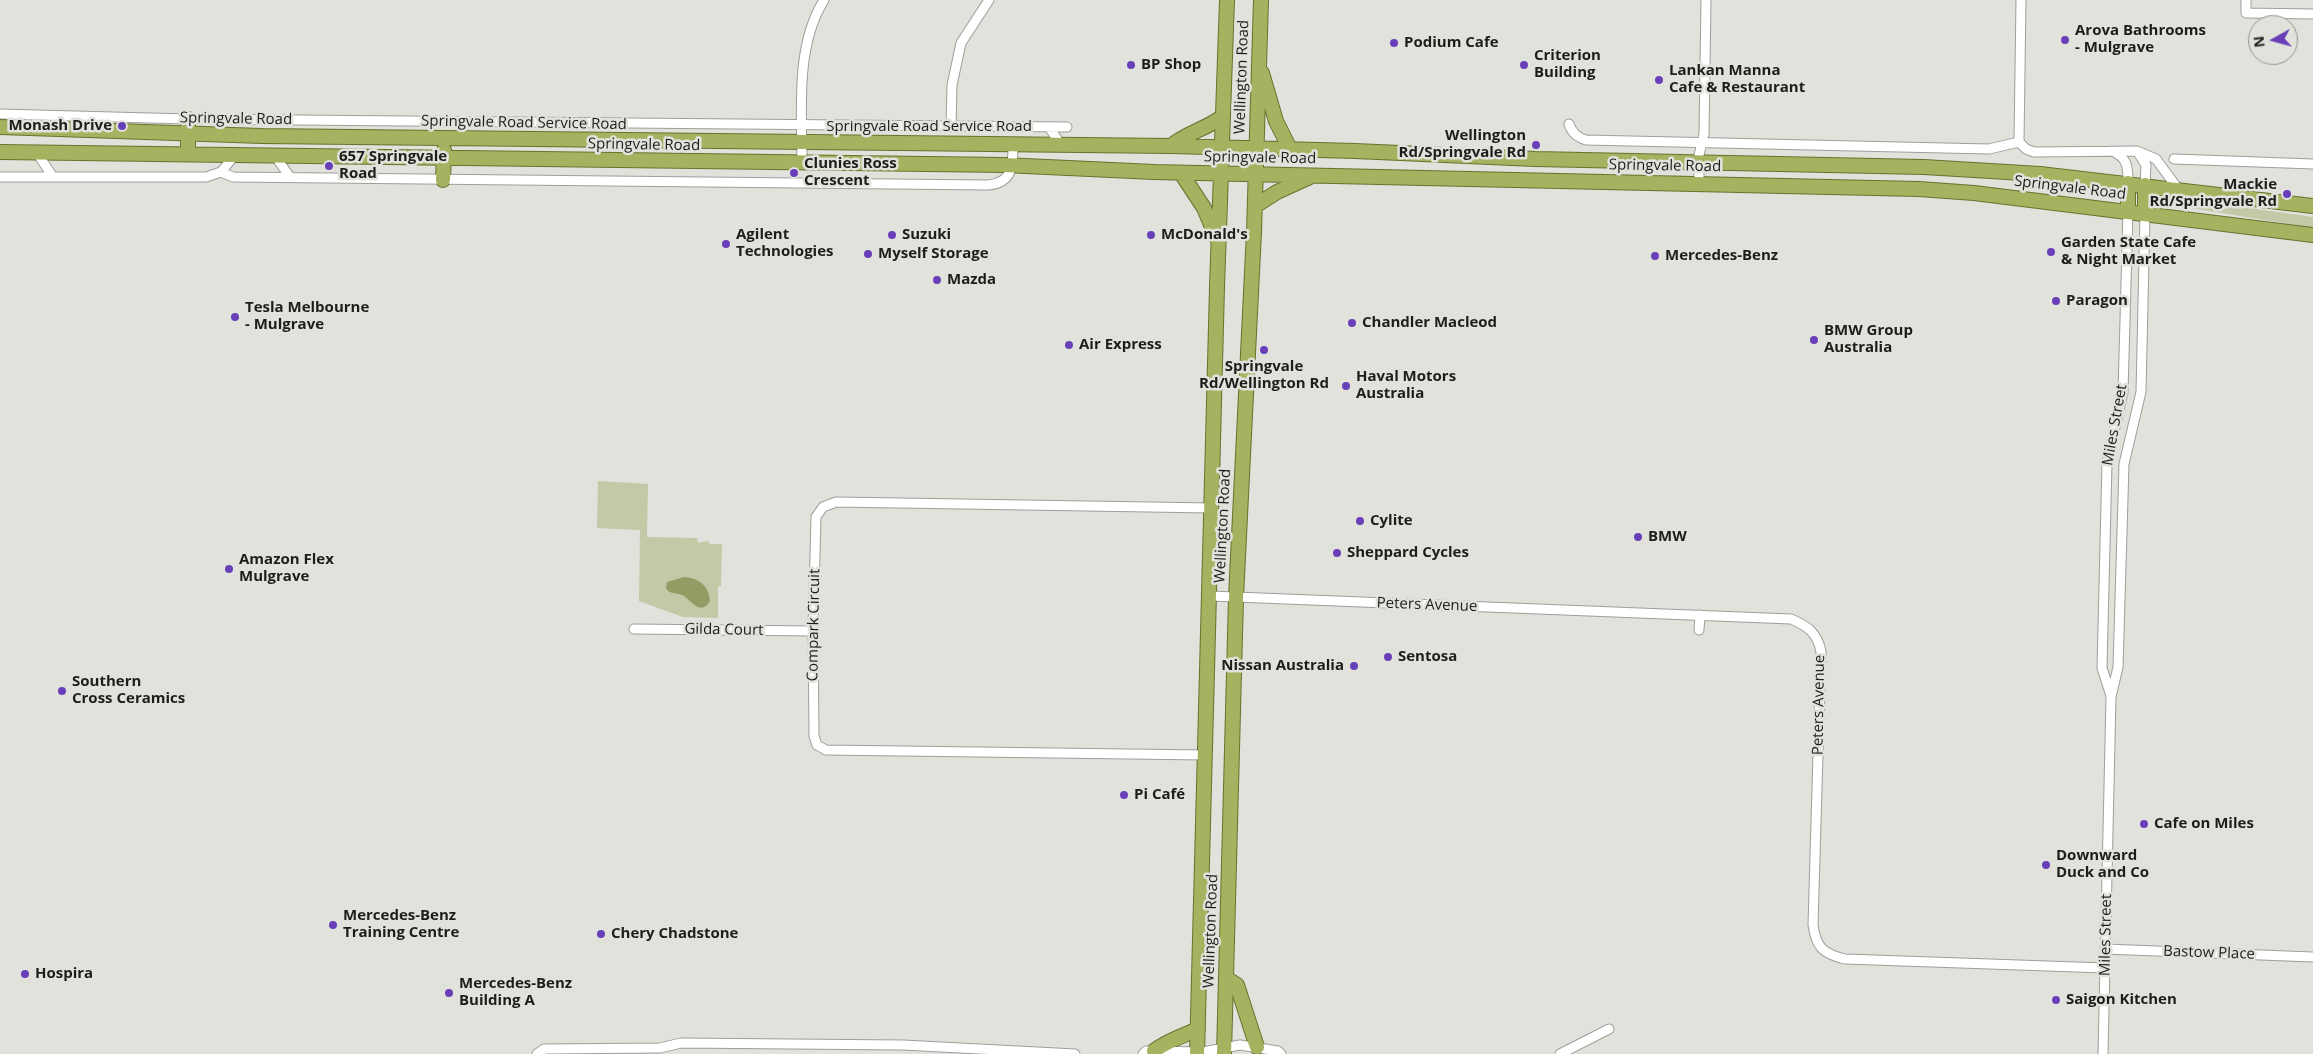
<!DOCTYPE html>
<meta charset="utf-8">
<style>
body{margin:0}
#map{position:relative;width:2313px;height:1054px;overflow:hidden;background:#e1e2db;font-family:"Open Sans",sans-serif}
canvas{display:block}
.north{position:absolute;left:2248px;top:15px;width:50px;height:50px;box-sizing:border-box;background:#e1e2db;border:1px solid #93938e;border-radius:50%;rotate:263deg;font-size:14px;font-weight:700;line-height:20px;text-align:center;color:#1d1d1b}
.north::after{content:'';display:block;margin:auto;width:18px;height:22px;background:#683fb8;clip-path:polygon(50% 0,100% 100%,50% 72%,0 100%)}
</style>
<div id="map">
<canvas width="2313" height="1054"></canvas>
<div class="north">N</div>
</div>
<script>
const ctx = document.querySelector('canvas').getContext('2d');
ctx.lineJoin = 'round';
function fillPath(path, color) { ctx.fillStyle = color; ctx.fill(path, 'evenodd'); }
function strokePath(path, color, width, dash) { ctx.strokeStyle = color; ctx.lineWidth = width; ctx.lineCap = dash ? 'butt' : 'round'; ctx.setLineDash(dash || []); ctx.stroke(path); }
function write(font, color, halo, rows, align = 'center') {
  ctx.font = font + ' "Open Sans",sans-serif'; ctx.lineWidth = 5; ctx.setLineDash([]); ctx.textBaseline = 'middle'; ctx.strokeStyle = halo; ctx.fillStyle = color; for (const [text, x, y, turn = 0] of rows) {
    ctx.save(); ctx.translate(x, y); ctx.rotate((+turn || 0) * Math.PI / 180); ctx.textAlign = isNaN(turn) ? turn : align; if (halo) ctx.strokeText(text, 0, 0); ctx.fillText(text, 0, 0); ctx.restore();
  }
}
fillPath(new Path2D(`
 M2162 197H2171L2313 217V228L2161 203Z
 M598 481 648 484 647 537 697 538 698 543 708 541 710 544H722L721 586 718 587V618L683 617 639 601 640 530 597 528Z`), '#c1c9a6');
fillPath(new Path2D(`
 M684 577C699 578 709 586 710 601 701 616 692 602 684 596 679 593 673 594 668 591L666 588 667 582Z`), '#929d66');
const minor = new Path2D(`
 M2246 0V13L2313 14
 M0 114 188 119 1067 127
 M1569 124C1572 133 1577 137 1586 140L1989 149 2019 142
 M951 127 952 85 961 43 989 0
 M1049 127 1061 145
 M2019 142 2026 149 2034 152 2137 151 2146 165 2145 185
 M2019 142 2021 0
 M2112 151C2128 158 2128 167 2128 183
 M2137 151 2156 159 2178 189
 M37 153 53 177
 M275 156 290 177
 M2174 159 2313 164
 M802 163C802 111 795 46 824 0
 M221 172 233 177 988 185C1013 183 1013 165 1013 145
 M0 177H206L221 172 235 155
 M1699 183V155L1704 134 1706 0
 M1210 596 1791 619C1808 626 1818 634 1821 652L1813 925C1816 947 1823 954 1845 959L2105 968
 M634 629 813 631
 M1699 630 1700 615
 M2111 696 2102 668 2107 463 2123 392 2128 212
 M1205 755 826 750 817 745 814 736 813 631 816 517 823 507 836 502 1212 508
 M2105 949 2313 957
 M537 1054 544 1049 660 1048 681 1043 903 1045 1075 1054
 M1143 1054 1146 1051 1203 1052 1240 1045 1278 1051 1281 1054
 M1560 1054 1609 1029
 M2103 1054 2111 697 2118 667 2124 464 2141 392 2145 214`);
const trunk = new Path2D(`
 M1262 73 1276 121 1290 149
 M188 119V154
 M0 127 262 136 1171 146 1355 151 1535 159 1924 167 2040 174 2313 206
 M1171 146C1186 133 1206 129 1222 117
 M0 152 1004 165 1154 172 1919 189 1974 193 2313 235
 M1181 173 1204 208 1217 239
 M443 180 444 150
 M1255 206 1277 192 1310 177
 M2128 212V183
 M2145 214V185
 M1226 978 1237 985 1257 1047
 M1154 1051C1166 1041 1183 1036 1198 1029
 M1197 1054 1217 287 1227 0
 M1224 1054 1236 597 1254 232 1261 0`);
strokePath(minor, '#9e9f99', 11);
strokePath(trunk, '#68722e', 16);
strokePath(minor, '#fff', 9);
strokePath(trunk, '#a6b260', 14);
for (const [x, y, r, color] of [
 [2065,40,5,"#683fb8"],
 [1394,43,5,"#683fb8"],
 [1131,65,5,"#683fb8"],
 [1524,65,5,"#683fb8"],
 [1659,80,5,"#683fb8"],
 [122,126,5,"#683fb8"],
 [1536,145,5,"#683fb8"],
 [329,166,5,"#683fb8"],
 [794,173,5,"#683fb8"],
 [2287,194,5,"#683fb8"],
 [892,235,5,"#683fb8"],
 [1151,235,5,"#683fb8"],
 [726,244,5,"#683fb8"],
 [2051,252,5,"#683fb8"],
 [868,254,5,"#683fb8"],
 [1655,256,5,"#683fb8"],
 [937,280,5,"#683fb8"],
 [2056,301,5,"#683fb8"],
 [235,317,5,"#683fb8"],
 [1352,323,5,"#683fb8"],
 [1814,340,5,"#683fb8"],
 [1069,345,5,"#683fb8"],
 [1264,350,5,"#683fb8"],
 [1346,386,5,"#683fb8"],
 [1360,521,5,"#683fb8"],
 [1638,537,5,"#683fb8"],
 [1337,553,5,"#683fb8"],
 [229,569,5,"#683fb8"],
 [1388,657,5,"#683fb8"],
 [1354,666,5,"#683fb8"],
 [62,691,5,"#683fb8"],
 [1124,795,5,"#683fb8"],
 [2144,824,5,"#683fb8"],
 [2046,865,5,"#683fb8"],
 [333,925,5,"#683fb8"],
 [601,934,5,"#683fb8"],
 [25,974,5,"#683fb8"],
 [449,993,5,"#683fb8"],
 [2056,1000,5,"#683fb8"]
]) { const dot = new Path2D(); dot.arc(x, y, r, 0, 2 * Math.PI); ctx.fillStyle = color; ctx.fill(dot); strokePath(dot, '#e1e2db', 2); }
write('bold 15px', '#1d1d1b', '#e1e2db', [
 ["Arova Bathrooms",2075,31],
 ["- Mulgrave",2075,48],
 ["Podium Cafe",1404,43],
 ["Criterion",1534,56],
 ["Building",1534,73],
 ["BP Shop",1141,65],
 ["Lankan Manna",1669,71],
 ["Cafe & Restaurant",1669,88],
 ["Monash Drive",112,126,"right"],
 ["Wellington",1526,136,"right"],
 ["Rd/Springvale Rd",1526,153,"right"],
 ["657 Springvale",339,157],
 ["Road",339,174],
 ["Clunies Ross",804,164],
 ["Crescent",804,181],
 ["Mackie",2277,185,"right"],
 ["Rd/Springvale Rd",2277,202,"right"],
 ["Agilent",736,235],
 ["Technologies",736,252],
 ["Suzuki",902,235],
 ["McDonald's",1161,235],
 ["Garden State Cafe",2061,243],
 ["& Night Market",2061,260],
 ["Myself Storage",878,254],
 ["Mercedes-Benz",1665,256],
 ["Mazda",947,280],
 ["Paragon",2066,301],
 ["Tesla Melbourne",245,308],
 ["- Mulgrave",245,325],
 ["Chandler Macleod",1362,323],
 ["BMW Group",1824,331],
 ["Australia",1824,348],
 ["Air Express",1079,345],
 ["Springvale",1264,367,"center"],
 ["Rd/Wellington Rd",1264,384,"center"],
 ["Haval Motors",1356,377],
 ["Australia",1356,394],
 ["Cylite",1370,521],
 ["BMW",1648,537],
 ["Sheppard Cycles",1347,553],
 ["Amazon Flex",239,560],
 ["Mulgrave",239,577],
 ["Sentosa",1398,657],
 ["Nissan Australia",1344,666,"right"],
 ["Southern",72,682],
 ["Cross Ceramics",72,699],
 ["Pi Café",1134,795],
 ["Cafe on Miles",2154,824],
 ["Downward",2056,856],
 ["Duck and Co",2056,873],
 ["Mercedes-Benz",343,916],
 ["Training Centre",343,933],
 ["Chery Chadstone",611,934],
 ["Hospira",35,974],
 ["Mercedes-Benz",459,984],
 ["Building A",459,1001],
 ["Saigon Kitchen",2066,1000]
], 'left');
write('15px', '#1d1d1b', '#e1e2db', [
 ["Wellington Road",1242,77,-88],
 ["Springvale Road",236,119,1],
 ["Springvale Road Service Road",524,123,1],
 ["Springvale Road Service Road",929,127],
 ["Springvale Road",644,145,1],
 ["Springvale Road",1260,158,1],
 ["Springvale Road",1665,166,1],
 ["Springvale Road",2070,188,7],
 ["Miles Street",2115,425,-80],
 ["Wellington Road",1223,526,-87],
 ["Peters Avenue",1427,605,2],
 ["Compark Circuit",814,625,-89],
 ["Gilda Court",724,630,1],
 ["Peters Avenue",1819,705,-89],
 ["Wellington Road",1211,931,-88],
 ["Miles Street",2106,935,-89],
 ["Bastow Place",2209,953,2]
]);
</script>
